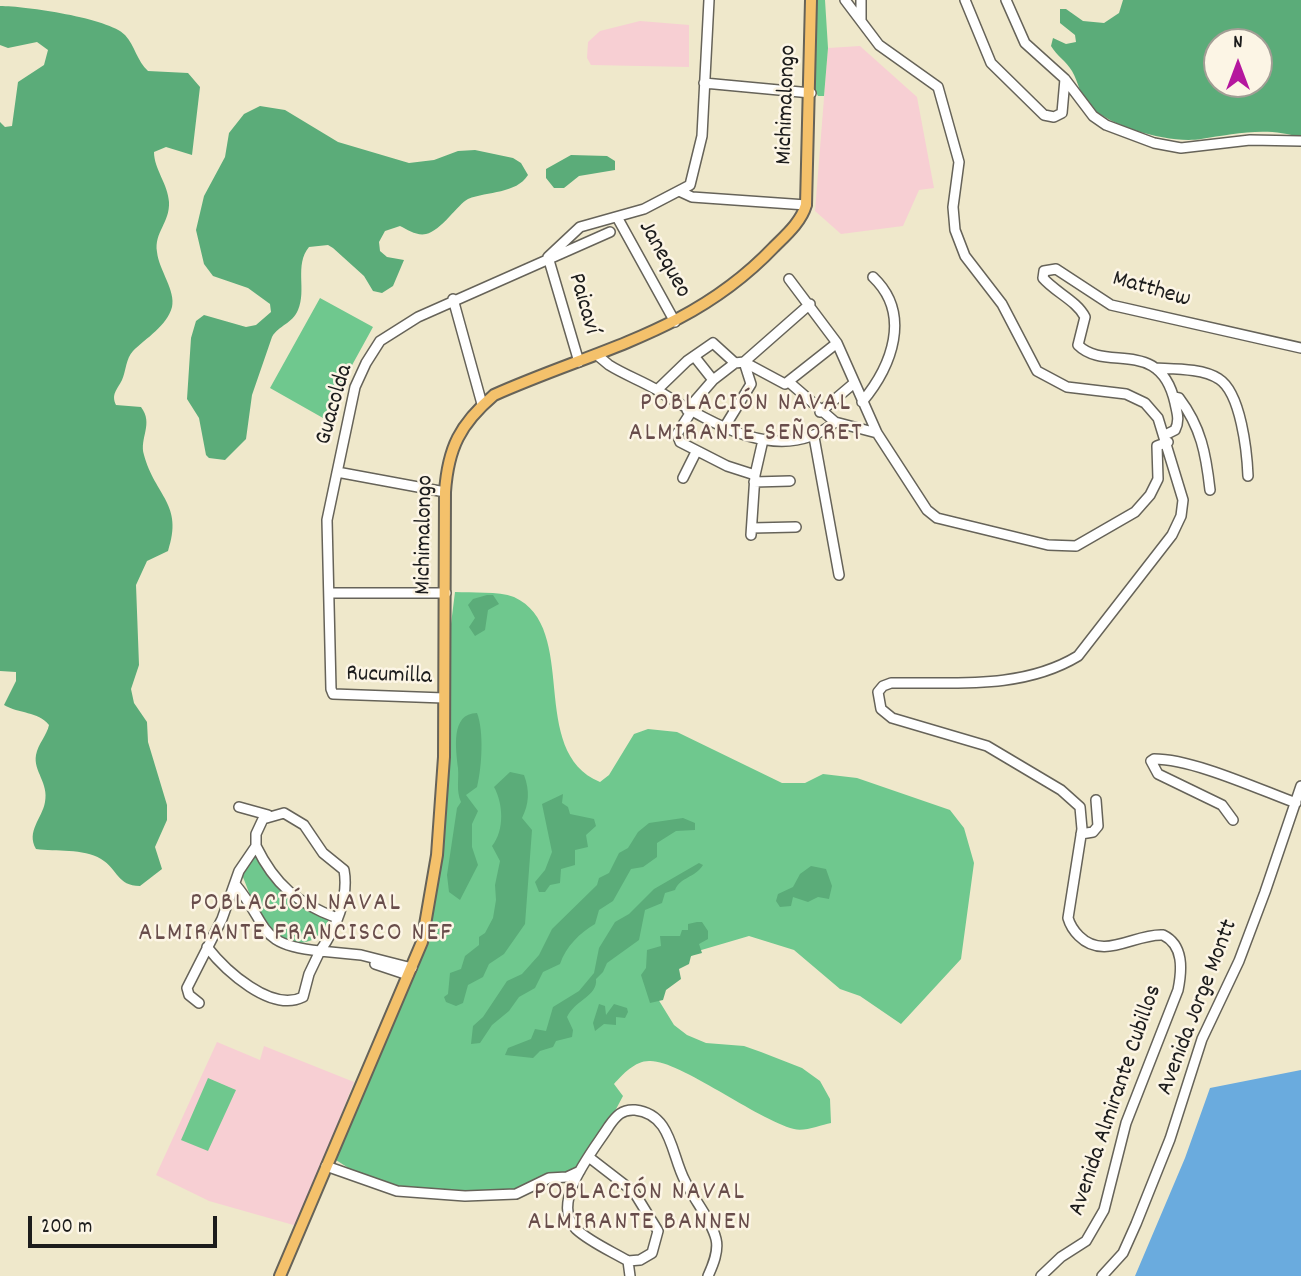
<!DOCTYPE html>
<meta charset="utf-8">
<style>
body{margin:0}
#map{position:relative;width:1301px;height:1276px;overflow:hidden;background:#efe8cb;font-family:Dekko,sans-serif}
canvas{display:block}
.north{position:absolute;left:1203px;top:28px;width:70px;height:70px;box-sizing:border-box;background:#fcf5e5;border:2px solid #a29e95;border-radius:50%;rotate:0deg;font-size:19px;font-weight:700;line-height:28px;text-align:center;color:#1c1c1c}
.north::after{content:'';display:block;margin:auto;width:24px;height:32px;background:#b5179e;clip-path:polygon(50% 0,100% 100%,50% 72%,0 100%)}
.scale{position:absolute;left:28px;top:1216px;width:189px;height:32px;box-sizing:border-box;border:4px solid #1c1c1c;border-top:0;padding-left:9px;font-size:21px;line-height:24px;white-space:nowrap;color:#1c1c1c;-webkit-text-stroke:5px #fcf5e5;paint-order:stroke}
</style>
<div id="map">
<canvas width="1301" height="1276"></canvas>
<div class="north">N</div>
<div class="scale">200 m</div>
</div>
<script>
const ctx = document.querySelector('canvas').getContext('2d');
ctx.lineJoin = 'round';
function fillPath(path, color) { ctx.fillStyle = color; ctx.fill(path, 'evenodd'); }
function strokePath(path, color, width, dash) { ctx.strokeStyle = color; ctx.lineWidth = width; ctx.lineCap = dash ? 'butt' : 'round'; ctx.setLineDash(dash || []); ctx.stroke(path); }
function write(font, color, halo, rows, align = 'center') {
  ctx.font = font + ' Dekko,sans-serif'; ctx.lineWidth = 5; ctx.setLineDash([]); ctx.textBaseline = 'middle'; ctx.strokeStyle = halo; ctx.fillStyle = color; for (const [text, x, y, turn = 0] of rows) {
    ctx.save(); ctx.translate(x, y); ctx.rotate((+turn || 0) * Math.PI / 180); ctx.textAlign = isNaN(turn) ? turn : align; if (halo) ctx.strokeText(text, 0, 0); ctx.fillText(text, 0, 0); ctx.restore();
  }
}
fillPath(new Path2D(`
 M640 21 689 25V67L591 65 587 58 588 42 600 31Z
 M860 46 917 97 934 188 919 190 903 226 841 234 815 211 828 48Z
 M217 1042 260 1060 264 1046 354 1082 297 1226 209 1201 156 1175Z`), '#f7cfd3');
fillPath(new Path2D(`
 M816 0H825L828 48 824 96H818L813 87Z
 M320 298 373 327 323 418 270 388Z
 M455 592C472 593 498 591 514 597 581 628 526 751 600 782L609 775 634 734 648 729 677 732 782 783H805L823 774 857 778 950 810 964 828 974 863 961 959 901 1024 860 996 840 989 794 950 749 936 698 951 671 971 658 999 674 1025 687 1035 706 1043 744 1046 761 1052 802 1068 820 1081 830 1099 831 1123C821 1125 804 1132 794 1129 756 1119 678 1059 649 1061 635 1061 623 1074 614 1084L623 1096 598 1143 580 1167 516 1194 397 1191 364 1178 336 1160 365 1077 423 939 431 904 445 672Z
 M254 856 258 857 279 888 299 905 328 920 329 928C310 948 281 950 264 925 254 911 249 890 242 875Z
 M208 1078 236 1090 208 1151 181 1140Z`), '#6fc88e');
fillPath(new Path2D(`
 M1123 0H1301V138C1269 126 1233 134 1201 139 1171 144 1113 128 1091 107 1079 95 1079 83 1072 71 1066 61 1057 56 1051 46L1053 38 1066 44 1076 42 1075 35 1060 23V9H1066L1083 21 1104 23 1119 13ZM1217 42H1259V84H1217Z
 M0 6C25 6 109 18 125 35 135 46 137 61 148 71L188 73 200 87 192 155 166 147 154 152C154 169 168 184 169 202 170 223 154 232 157 252 159 270 176 291 172 307 167 326 146 338 133 351 126 358 126 371 122 380 117 390 111 394 116 405L141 407C154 424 139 438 144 455 155 496 184 504 168 551L147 561 136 585 139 665 131 689 134 703 147 722 148 742 167 805V820L155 847 162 869 140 886C117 886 118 869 101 859 83 848 56 852 36 849 26 831 42 819 45 802 49 783 33 771 36 755 38 744 47 735 49 725 38 711 19 714 4 705L16 681V672L0 671V122L5 127 12 126 18 82 44 65 48 50 37 42 8 48 0 45Z
 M260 106 285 110 338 142 409 163 434 160 458 151 475 150 513 158 521 163 528 175C516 194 488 191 468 199 458 204 441 231 426 234 417 236 408 230 400 226L385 231 379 242 380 251 387 257 404 260 393 286 382 293 373 291 364 276 333 248 328 245 309 247C294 265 307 290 298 310 292 324 279 325 272 337L252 395 246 439 225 460 209 458 206 455 199 418 187 399 191 338 196 321 204 315 246 327 256 325 271 312 270 304 248 288 213 276 204 264 196 230 204 196 225 157 229 133 244 114Z
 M571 155 607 156 615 161V170L579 176 564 188H554L546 178V169Z
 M487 595H493L499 604 488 610 485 630 475 636 469 627 475 618 468 605 473 599Z
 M477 713C484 731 482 767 477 787L466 795 478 811 472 824V847L478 865 460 900 449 892 447 875 457 808 461 802C456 790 459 781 458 768 456 750 450 713 477 713Z
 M510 772 524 775C530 791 529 804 522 818L532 830 525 924 504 954 489 964 483 977 468 985 463 1003 456 1006 446 1002 444 997 448 994 450 973 461 969 465 956 479 945V937L485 933 493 918 496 900 495 885 500 861 492 846C505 830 503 803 494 787Z
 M563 794 562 803 568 807 570 814 594 819 596 826 586 835 588 847 575 850V865L561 869 560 883 550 885 545 892H539L535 882 545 870 552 852 542 804Z
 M683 818 695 823V830L676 831 657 843V857L643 867 631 869 613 901 599 910 595 924C580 933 566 946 560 964L543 972 535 988 519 997 509 1011 492 1025 480 1043 471 1044 473 1026 483 1017 507 981 522 974 539 955 552 929 597 885 599 878 609 873 619 853 628 848 638 832 649 823Z
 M699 863 703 865C695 878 680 877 675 890L665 893 662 903 645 910 639 940 607 963 603 972 596 979C598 996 575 1000 567 1017L573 1030 572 1037 556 1041 553 1047 540 1051 533 1058 505 1055 508 1048 531 1039 535 1029 546 1031 553 1007 579 991 594 973 599 948 615 922 629 914 654 889Z
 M811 866 826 869 832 886 829 899 818 897 808 902 793 897 791 906 780 907 776 901 778 894 793 887 800 874Z
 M697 922H702L708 931V939L699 944 702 953 691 956 689 964 679 969 681 979 666 990 663 1000 650 1003 641 975 646 968 647 950 661 946 660 936H680L682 930H688V924Z
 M599 1004 605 1006 606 1015 614 1004 627 1008 628 1012 625 1018 616 1017V1025L604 1024 595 1031 593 1023Z`), '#5bac79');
fillPath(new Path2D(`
 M1301 1070V1276H1135L1185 1158 1210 1088Z`), '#6aabde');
const minor = new Path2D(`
 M845 0 879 45 938 87 959 162 953 207 955 230 965 256 1002 304 1037 371 1067 387 1126 394 1145 403 1158 418 1183 500 1181 516 1172 535 1078 656C1022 690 953 682 891 683L883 686 878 692 881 709 892 718 987 746 1061 790 1080 807 1082 829 1068 918C1070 925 1074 931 1079 936 1104 961 1135 933 1163 935 1184 945 1182 970 1178 990L1126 1123 1104 1210 1086 1241 1061 1257 1041 1276
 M861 0V21
 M965 0 991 63 1044 115 1054 117 1062 113 1065 79
 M1006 0 1025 43 1065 79 1093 116 1106 125 1154 143 1181 148 1250 140 1301 141
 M704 83 811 93
 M679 191 692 197 806 205
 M617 217 675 322
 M789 279 837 343 877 433 927 510 937 518 1048 545 1076 546 1135 512 1150 495 1158 479 1157 446 1168 442
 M453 299 482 404
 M597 355 609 365C625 375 642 381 657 390 708 421 780 468 835 422
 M694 356 713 380
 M579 362 548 257 580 227 644 209 690 185 702 136 709 0
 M1155 368C1173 369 1203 368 1219 379 1241 393 1247 452 1248 476
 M790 383 835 422 877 433
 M657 390 687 361 713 343 735 363 744 362 785 384 837 343
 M1174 397 1179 398C1201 427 1206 454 1210 490
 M862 402C892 366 912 314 873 277
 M687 410 713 380 735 363
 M691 412 677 434 680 442 727 466 755 475
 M820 412 853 384
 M724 428 751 384 744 362 810 304
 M1165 435 1175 430C1180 420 1177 413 1175 403 1160 336 1106 373 1078 345L1085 317C1077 301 1055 292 1043 278L1044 271 1056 269 1111 305 1301 348
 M814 437 839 575
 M337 472 445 492
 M683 478 696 452
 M754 482 790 481
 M752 528 796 527
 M751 535 755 475 763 440
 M330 593H446
 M444 698 333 694 331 689 327 520 355 387 366 363 380 341 418 317 610 232
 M239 807 268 815
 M1233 820 1222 805 1158 774 1151 761 1154 759C1193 759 1258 789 1296 803
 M1081 834 1093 832 1098 826 1096 800
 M256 846C275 885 297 903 337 918
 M207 947C225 970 271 1013 303 997L309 974 320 951 361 955 412 968
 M375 964 408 975
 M199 1003 189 995 187 988 222 919 239 871 256 846V834L263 819 284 813 304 825 323 853 344 870C349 897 336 929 320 951 256 945 270 926 235 884
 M590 1158 634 1192 658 1231 652 1253 640 1260 628 1261
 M326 1166 397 1191 465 1196 516 1194 549 1178 567 1177 580 1171
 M630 1276 628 1261C611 1251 590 1242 576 1229 549 1202 594 1150 609 1126 616 1116 622 1109 635 1110 672 1114 671 1155 685 1181 694 1200 711 1219 716 1239 719 1251 713 1265 708 1276
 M1102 1276 1123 1253 1136 1224 1170 1139 1202 1039 1239 961 1265 892 1301 786`);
const major = new Path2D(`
 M280 1276 422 942 437 855 444 757 445 492C448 448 460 424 494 395 597 349 692 333 774 247 786 235 801 222 806 205L811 0`);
strokePath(minor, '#666359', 12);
strokePath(major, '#666359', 14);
strokePath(minor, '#fff', 9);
strokePath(major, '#f4c16b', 10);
write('24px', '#1c1c1c', '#fcf5e5', [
 ["Michimalongo",788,105,-88],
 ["Janequeo",663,260,61],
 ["Matthew",1151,291,16],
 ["Paicaví",582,304,74],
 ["Guacolda",336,405,-74],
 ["Michimalongo",426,535,-89],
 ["Rucumilla",389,677,2],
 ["Avenida Jorge Montt",1199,1008,-69],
 ["Avenida Almirante Cubillos",1117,1101,-71]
]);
ctx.letterSpacing = '2px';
write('26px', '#684d4b', '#fcf5e5', [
 ["POBLACIÓN NAVAL",746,405],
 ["ALMIRANTE SEÑORET",746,435],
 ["POBLACIÓN NAVAL",296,905],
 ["ALMIRANTE FRANCISCO NEF",296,935],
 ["POBLACIÓN NAVAL",640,1194],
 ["ALMIRANTE BANNEN",640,1224]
]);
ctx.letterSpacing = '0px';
</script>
